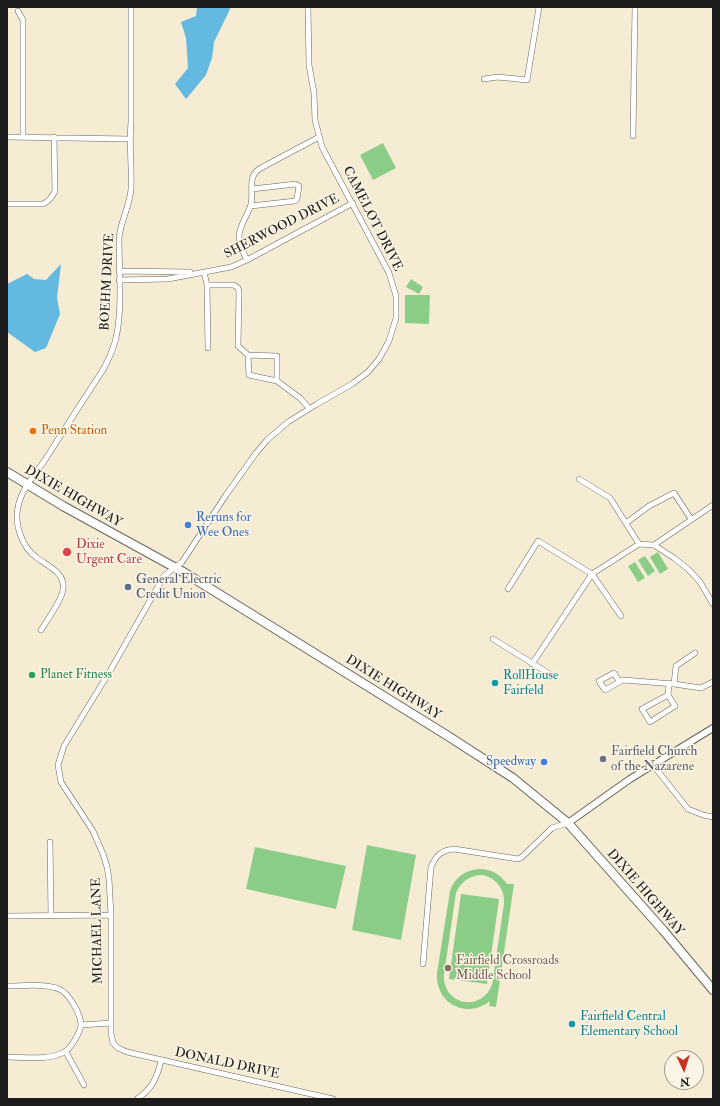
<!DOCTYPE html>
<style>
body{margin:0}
#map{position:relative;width:720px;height:1106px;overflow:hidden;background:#f5ecd3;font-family:"IM FELL Double Pica",serif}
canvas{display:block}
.frame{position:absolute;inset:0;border:8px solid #1c1c1c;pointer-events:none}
.north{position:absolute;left:664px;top:1050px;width:40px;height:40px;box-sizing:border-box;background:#fcf5e5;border:1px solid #a29e95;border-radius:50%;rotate:176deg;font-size:11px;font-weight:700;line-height:16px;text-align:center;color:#1c1c1c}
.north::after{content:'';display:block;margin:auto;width:14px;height:18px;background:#c8321e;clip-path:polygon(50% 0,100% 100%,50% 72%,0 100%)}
</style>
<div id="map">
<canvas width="720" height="1106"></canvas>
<div class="frame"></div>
<div class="north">N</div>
</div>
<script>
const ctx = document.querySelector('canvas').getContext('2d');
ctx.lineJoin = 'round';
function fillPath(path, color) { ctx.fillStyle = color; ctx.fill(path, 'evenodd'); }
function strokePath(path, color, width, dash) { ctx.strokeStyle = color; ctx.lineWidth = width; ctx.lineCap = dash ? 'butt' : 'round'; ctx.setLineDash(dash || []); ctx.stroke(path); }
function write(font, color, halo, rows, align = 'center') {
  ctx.font = font + ' "IM FELL Double Pica",serif'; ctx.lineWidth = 3; ctx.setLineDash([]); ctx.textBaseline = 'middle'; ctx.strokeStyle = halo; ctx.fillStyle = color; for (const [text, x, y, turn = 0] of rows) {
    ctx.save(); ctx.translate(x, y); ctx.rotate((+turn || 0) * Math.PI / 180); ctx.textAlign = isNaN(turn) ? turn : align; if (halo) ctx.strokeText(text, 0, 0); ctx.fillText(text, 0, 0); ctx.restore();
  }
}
fillPath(new Path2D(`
 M383 143 396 168 373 180 360 155Z
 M411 279 423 287 419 294 406 287Z
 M405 295H430L429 324 405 323Z
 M658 552 668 569 660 574 650 557Z
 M645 556 655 571 648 576 638 560Z
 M635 562 645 578 638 582 628 566Z
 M367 845 416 855 401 940 352 930Z
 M255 847 346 866 336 909 246 889Z
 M479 869C491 869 500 874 507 884H514L496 1007 489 1006 490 1001C466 1020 435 1003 437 973L450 891C455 877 465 870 479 869ZM483 875C497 879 505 889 504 904L492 985C481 1013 442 1005 444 974L456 893C461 881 471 875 483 875Z
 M461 894 499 899 487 984 449 979Z`), '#8bcd86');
fillPath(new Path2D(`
 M197 7H231L214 42 212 58 206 75 186 99 175 84 188 68 186 38 181 22 196 16Z
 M61 264 57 298 60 314 46 348 35 352 7 332V284L27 274 34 279 46 280Z`), '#64b9e0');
const minor = new Path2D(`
 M308 7 309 65 314 93 315 120 322 147 389 273 396 296V318L389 341 379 359 368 372 352 384 317 404 288 422 267 440 256 453 226 495 182 562 164 576 110 671 64 746 58 765 61 782 93 831 103 854 107 867 109 879 111 915V1033L113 1043 118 1048 127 1052 333 1099
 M18 11 23 20V137
 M484 79 498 77 527 80 539 7
 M633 136 635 7
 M7 137 129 139
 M7 204H43C49 201 52 198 55 191L54 137
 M251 206 295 201 297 199 299 186 296 184 252 189
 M247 260C243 252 239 245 239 236 240 223 248 216 251 204 254 191 247 178 259 169L319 137
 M119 271 190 272
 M204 272 207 285 208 348
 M119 280 168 279 231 267 247 260 353 203
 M207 285H234L238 288 239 292 238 346 248 355 277 356V381L249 375 248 355
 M277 381 300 398 309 408
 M579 479 610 498 639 544
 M626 523 649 506 674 493 691 519
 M654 545 713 505
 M508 589 538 541 592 574 639 544 654 545 674 558 688 569 700 582 713 604
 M41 630C47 621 62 599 63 590 66 572 47 566 36 557 22 547 14 524 18 507 21 490 35 474 45 460 64 430 83 400 103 370 108 361 112 352 115 342 123 313 119 270 119 239 120 222 130 206 131 189 132 167 129 145 131 122V7
 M493 639 553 676
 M532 664 592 574 621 616
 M619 681 614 673 599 681 605 690 623 680 674 684 701 688 713 682
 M674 684 676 666 695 653
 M668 695 642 709 650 722 675 706 668 695 669 684
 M653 765 688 809 703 815 713 817
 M50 842 51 916
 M7 916 111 915
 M423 964 431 867C436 855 442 850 454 849L518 859 522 857 552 828 568 823
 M7 986C22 986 45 983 59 989 69 993 80 1013 81 1024 81 1031 71 1049 64 1052 48 1061 25 1057 7 1057
 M81 1025 111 1023
 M66 1052 84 1085
 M137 1099C152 1089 157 1078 161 1061`);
const tertiary = new Path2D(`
 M568 823 630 779 713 728`);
const primary = new Path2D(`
 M7 472 63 506 185 573 448 736 513 778 568 823 663 930 713 990`);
strokePath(minor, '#68655c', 6);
strokePath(tertiary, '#68655c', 8);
strokePath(primary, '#68655c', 10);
strokePath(minor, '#fff', 5);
strokePath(tertiary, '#fff', 6);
strokePath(primary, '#fff', 8);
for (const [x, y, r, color] of [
 [33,431,4,"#e8710a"],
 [188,525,4,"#3f7fe0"],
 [67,552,5,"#e0444e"],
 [128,587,4,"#5c6f8a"],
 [32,675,4,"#2e9e5b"],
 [495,683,4,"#0f9aa8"],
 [603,759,4,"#6b7280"],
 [544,762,4,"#3f7fe0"],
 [448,968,4,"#8d6e63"],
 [572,1024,4,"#0f9aa8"]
]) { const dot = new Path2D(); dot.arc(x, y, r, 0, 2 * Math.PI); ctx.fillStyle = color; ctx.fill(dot); strokePath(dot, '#fcf5e5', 1.5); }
write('13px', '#1c1c1c', '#fcf5e5', [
 ["CAMELOT DRIVE",372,219,63],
 ["SHERWOOD DRIVE",282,227,-27],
 ["BOEHM DRIVE",108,282,-87],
 ["DIXIE HIGHWAY",73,497,30],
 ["DIXIE HIGHWAY",393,688,32],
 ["DIXIE HIGHWAY",645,893,49],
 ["MICHAEL LANE",98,931,-91],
 ["DONALD DRIVE",227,1064,12]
]);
write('13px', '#c56008', '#fcf5e5', [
 ["Penn Station",41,431]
], 'left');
write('13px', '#366cbe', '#fcf5e5', [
 ["Reruns for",196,518],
 ["Wee Ones",196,533],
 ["Speedway",536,762,"right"]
], 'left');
write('13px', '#be3a42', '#fcf5e5', [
 ["Dixie",76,545],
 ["Urgent Care",76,560]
], 'left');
write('13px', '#4e5e75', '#fcf5e5', [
 ["General Electric",136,580],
 ["Credit Union",136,595]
], 'left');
write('13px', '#27864d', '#fcf5e5', [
 ["Planet Fitness",40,675]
], 'left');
write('13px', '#0d838f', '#fcf5e5', [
 ["RollHouse",503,676],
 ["Fairfeld",503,691],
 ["Fairfield Central",580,1017],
 ["Elementary School",580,1032]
], 'left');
write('13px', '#5b616d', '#fcf5e5', [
 ["Fairfield Church",611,752],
 ["of the Nazarene",611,767]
], 'left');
write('13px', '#785e54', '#fcf5e5', [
 ["Fairfield Crossroads",456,961],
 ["Middle School",456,976]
], 'left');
</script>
